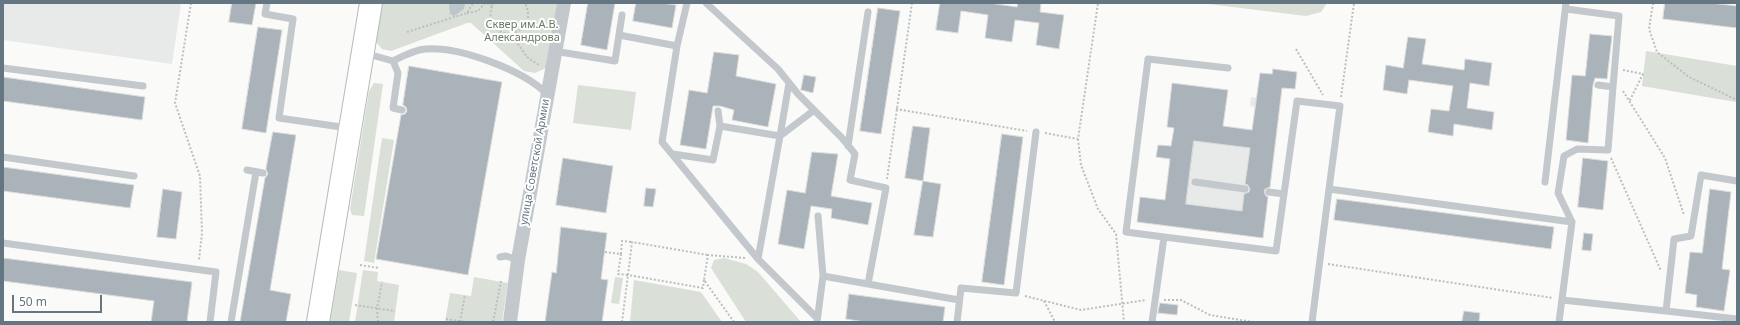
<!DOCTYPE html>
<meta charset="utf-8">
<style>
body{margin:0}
#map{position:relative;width:1740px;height:325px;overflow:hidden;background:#fafaf8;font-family:"Noto Sans",sans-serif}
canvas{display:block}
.frame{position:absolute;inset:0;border:4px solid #657683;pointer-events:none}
.scale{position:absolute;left:12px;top:295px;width:90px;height:18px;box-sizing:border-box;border:2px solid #657683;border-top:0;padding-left:5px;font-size:12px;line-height:14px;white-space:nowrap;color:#657683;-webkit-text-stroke:3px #fff;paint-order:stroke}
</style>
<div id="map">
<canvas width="1740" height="325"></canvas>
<div class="frame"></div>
<div class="scale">50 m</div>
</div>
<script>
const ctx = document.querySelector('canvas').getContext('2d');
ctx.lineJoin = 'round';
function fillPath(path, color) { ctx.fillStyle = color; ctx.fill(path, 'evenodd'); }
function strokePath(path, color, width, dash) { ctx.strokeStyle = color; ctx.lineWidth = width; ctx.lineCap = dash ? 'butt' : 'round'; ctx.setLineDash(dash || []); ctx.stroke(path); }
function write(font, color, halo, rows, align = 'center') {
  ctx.font = font + ' "Noto Sans",sans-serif'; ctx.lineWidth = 4; ctx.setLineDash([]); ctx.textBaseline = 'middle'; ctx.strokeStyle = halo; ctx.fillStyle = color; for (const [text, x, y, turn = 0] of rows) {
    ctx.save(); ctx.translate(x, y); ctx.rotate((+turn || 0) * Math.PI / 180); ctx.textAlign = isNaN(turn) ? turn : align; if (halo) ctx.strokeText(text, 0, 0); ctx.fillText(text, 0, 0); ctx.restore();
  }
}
fillPath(new Path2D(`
 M3 3H181L172 64 3 40Z
 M1273 69 1297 72 1295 89 1282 88 1263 238 1137 222 1140 197 1165 200 1170 159 1156 157 1158 145 1171 146 1174 128 1167 127 1172 83 1228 90 1223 126 1252 130 1255 107 1250 106 1251 97 1257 98 1260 73 1272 74Z`), '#e8e9e9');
fillPath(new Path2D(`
 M382 3H557L546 68 535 73 524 71 471 23H467L391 51 382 49 376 42Z
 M1200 3H1327L1321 12 1306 16Z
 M1646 51 1737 66 1736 102 1642 86Z
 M374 83 383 84 364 216 352 215 350 209 369 91Z
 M578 85 636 92 631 130 573 123Z
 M382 138 394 140 374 263 364 261Z
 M724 258 746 264 758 272 801 322H746L711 268 714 260Z
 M339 270 357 273 349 322H330Z
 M363 270 378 272 377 281 399 285 394 322H355Z
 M474 277 508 283 502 322H445L450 293 471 296Z
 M615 277 623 278 619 304 611 303Z
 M634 280 701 292 722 322H630Z`), '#dadfd7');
fillPath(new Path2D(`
 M449 3H465L464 9 454 16 450 14Z`), '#bbc7cb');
const building = new Path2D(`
 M232 3H256L252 25 229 22Z
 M588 3H615L607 50 581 45Z
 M636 3H661L676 5 672 28 633 21Z
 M940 3H989L1017 7 1018 3H1041L1040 12 1064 15 1059 49 1036 45 1039 23 1015 20 1012 42 985 38 988 15 961 11 958 33 936 30Z
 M1665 3H1710L1737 6V28L1663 19Z
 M878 8 900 11 881 134 860 131Z
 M258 27 282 30 266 133 242 129Z
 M1590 34 1612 36 1607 79 1595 78 1593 85 1588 143 1566 140 1572 75 1585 76Z
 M1408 37 1426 39 1422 64 1464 70 1465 59 1492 63 1489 86 1470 83 1467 108 1494 112 1492 130 1454 124 1453 136 1428 132 1431 109 1449 111 1453 86 1409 80 1407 94 1383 90 1386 65 1403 68Z
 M714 52 739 55 736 76 776 84 768 127 732 120 734 110 720 106H713L706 149 680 145 689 90 707 93Z
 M409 66 502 82 468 275 376 259 401 115 405 114 407 111 406 107 403 105Z
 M1273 69 1297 72 1295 89 1282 88 1270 187 1265 189 1264 192 1266 196 1268 197 1263 238 1137 222 1140 197 1165 200 1170 159 1156 157 1158 145 1171 146 1174 128 1167 127 1172 83 1228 90 1223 126 1252 130 1260 73 1272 74ZM1194 141 1250 148 1245 184 1248 185 1250 189 1249 192 1244 194 1242 211 1186 204Z
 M804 75 816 77 813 93 801 90Z
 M3 77 145 97 142 120 3 101Z
 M913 126 930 128 923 181 905 178Z
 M273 132 296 135 270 290 291 294 286 322H240L265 178 268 174 266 169Z
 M1002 134 1023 137 1004 285 982 282Z
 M812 152 838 154 831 196 872 203 868 225 831 218 832 209 811 206 804 249 778 244 787 190 805 193Z
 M563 158 613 166 606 213 556 205Z
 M1583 158 1608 161 1603 210 1578 207Z
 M3 167 134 185 130 208 3 191Z
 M923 181 941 184 933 237 914 235Z
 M646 188 656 189 653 207 644 206Z
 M163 189 182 192 176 239 157 237Z
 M1710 189 1731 192 1722 269 1730 270 1724 311 1696 307 1697 295 1685 293 1690 252 1702 253Z
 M1337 199 1554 227 1551 249 1334 220Z
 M561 227 607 233 601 279 608 280 602 322H545L552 272 556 273Z
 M1584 233 1593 234 1591 251 1582 250Z
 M3 258 192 282 187 322H151L154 301 3 281Z
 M849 294 945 307 943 322H865L846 319Z
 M1160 303 1178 305 1177 315 1158 313Z
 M1464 311 1480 313 1479 322H1462Z`);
fillPath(building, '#aab3b9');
strokePath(building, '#dcdcda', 1);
const primary = new Path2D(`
 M318 322 371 3`);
strokePath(primary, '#b5babe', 24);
strokePath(new Path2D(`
 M191 3 175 103 200 176 202 233 199 260
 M487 3 492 6
 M494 3C491 7 490 12 491 18 496 46 540 33 525 3
 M1653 3 1649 29 1657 52 1689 77 1737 100
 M467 13 478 11 485 3
 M407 32 467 13 473 3
 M511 34 527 57 539 65
 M1296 49 1323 95
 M1623 70 1643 74 1629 102
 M1623 91 1665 158 1684 215
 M1341 97 1354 3
 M896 109 1027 131
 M1045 133 1078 139 1098 3
 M1078 139 1081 165 1098 209 1116 234 1124 322
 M1611 158 1661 271
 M887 179 912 3
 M605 252 621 254 618 274 628 275 622 322
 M621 254 622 241 632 242
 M1328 264 1553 298
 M360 265 379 268
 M704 280 703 288 628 275 632 242 708 255
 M1025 296 1081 310 1146 300
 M1164 300H1181L1210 315 1253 322
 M1044 301 1055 322
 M355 305 395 311
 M446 319 465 322
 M378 322 377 309 382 282
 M460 322 465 295
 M493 322 501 281
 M734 322 704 280 708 255 745 258`), '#bbbfc2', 2, [2, 2]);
strokePath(new Path2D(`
 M267 3 265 14 293 19 279 118 348 128
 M706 3 778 69 798 94 842 138 855 154 850 180 886 188 868 284 823 276 817 322
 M1566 9 1619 16 1613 87 1598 85
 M619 35 677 46 662 142 758 259 817 318
 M677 46 687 3
 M554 51 615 61 622 15
 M364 53 393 61C403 56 414 50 425 49 459 46 523 70 547 94
 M393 61 398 73 393 108 402 110
 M3 68 143 86
 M718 111 720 126 780 136 758 259
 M780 136 789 83
 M780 136 813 111
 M848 146 868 12
 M673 154 713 160 720 126
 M3 157 134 176
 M247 170 263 173
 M1737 181 1701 175 1691 236 1674 239 1666 311 1737 319
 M1195 182 1245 189
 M1545 182 1566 3
 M1269 192 1284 194
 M818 216 823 276
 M1572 222 1558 193 1564 156 1577 149 1608 150 1613 87
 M1164 237 1126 232 1148 59 1228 68
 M3 243 216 272 210 322
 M500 257 506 256 518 260
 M868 284 959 300
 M1562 300 1666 311
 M231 322 256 172
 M957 322 961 288 1016 293 1036 132
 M1152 322 1164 237 1276 251 1297 101 1340 106 1329 189
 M1312 322 1329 189 1572 222 1559 322`), '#c3c8cc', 7);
strokePath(new Path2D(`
 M510 322 518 260 564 3`), '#c3c8cc', 14);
strokePath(primary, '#fff', 22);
write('11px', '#687a64', '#fff', [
 ["Сквер им.А.В.",522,25],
 ["Александрова",522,38]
]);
write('11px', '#657683', '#fff', [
 ["улица Советской Армии",535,162,-80]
]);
</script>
